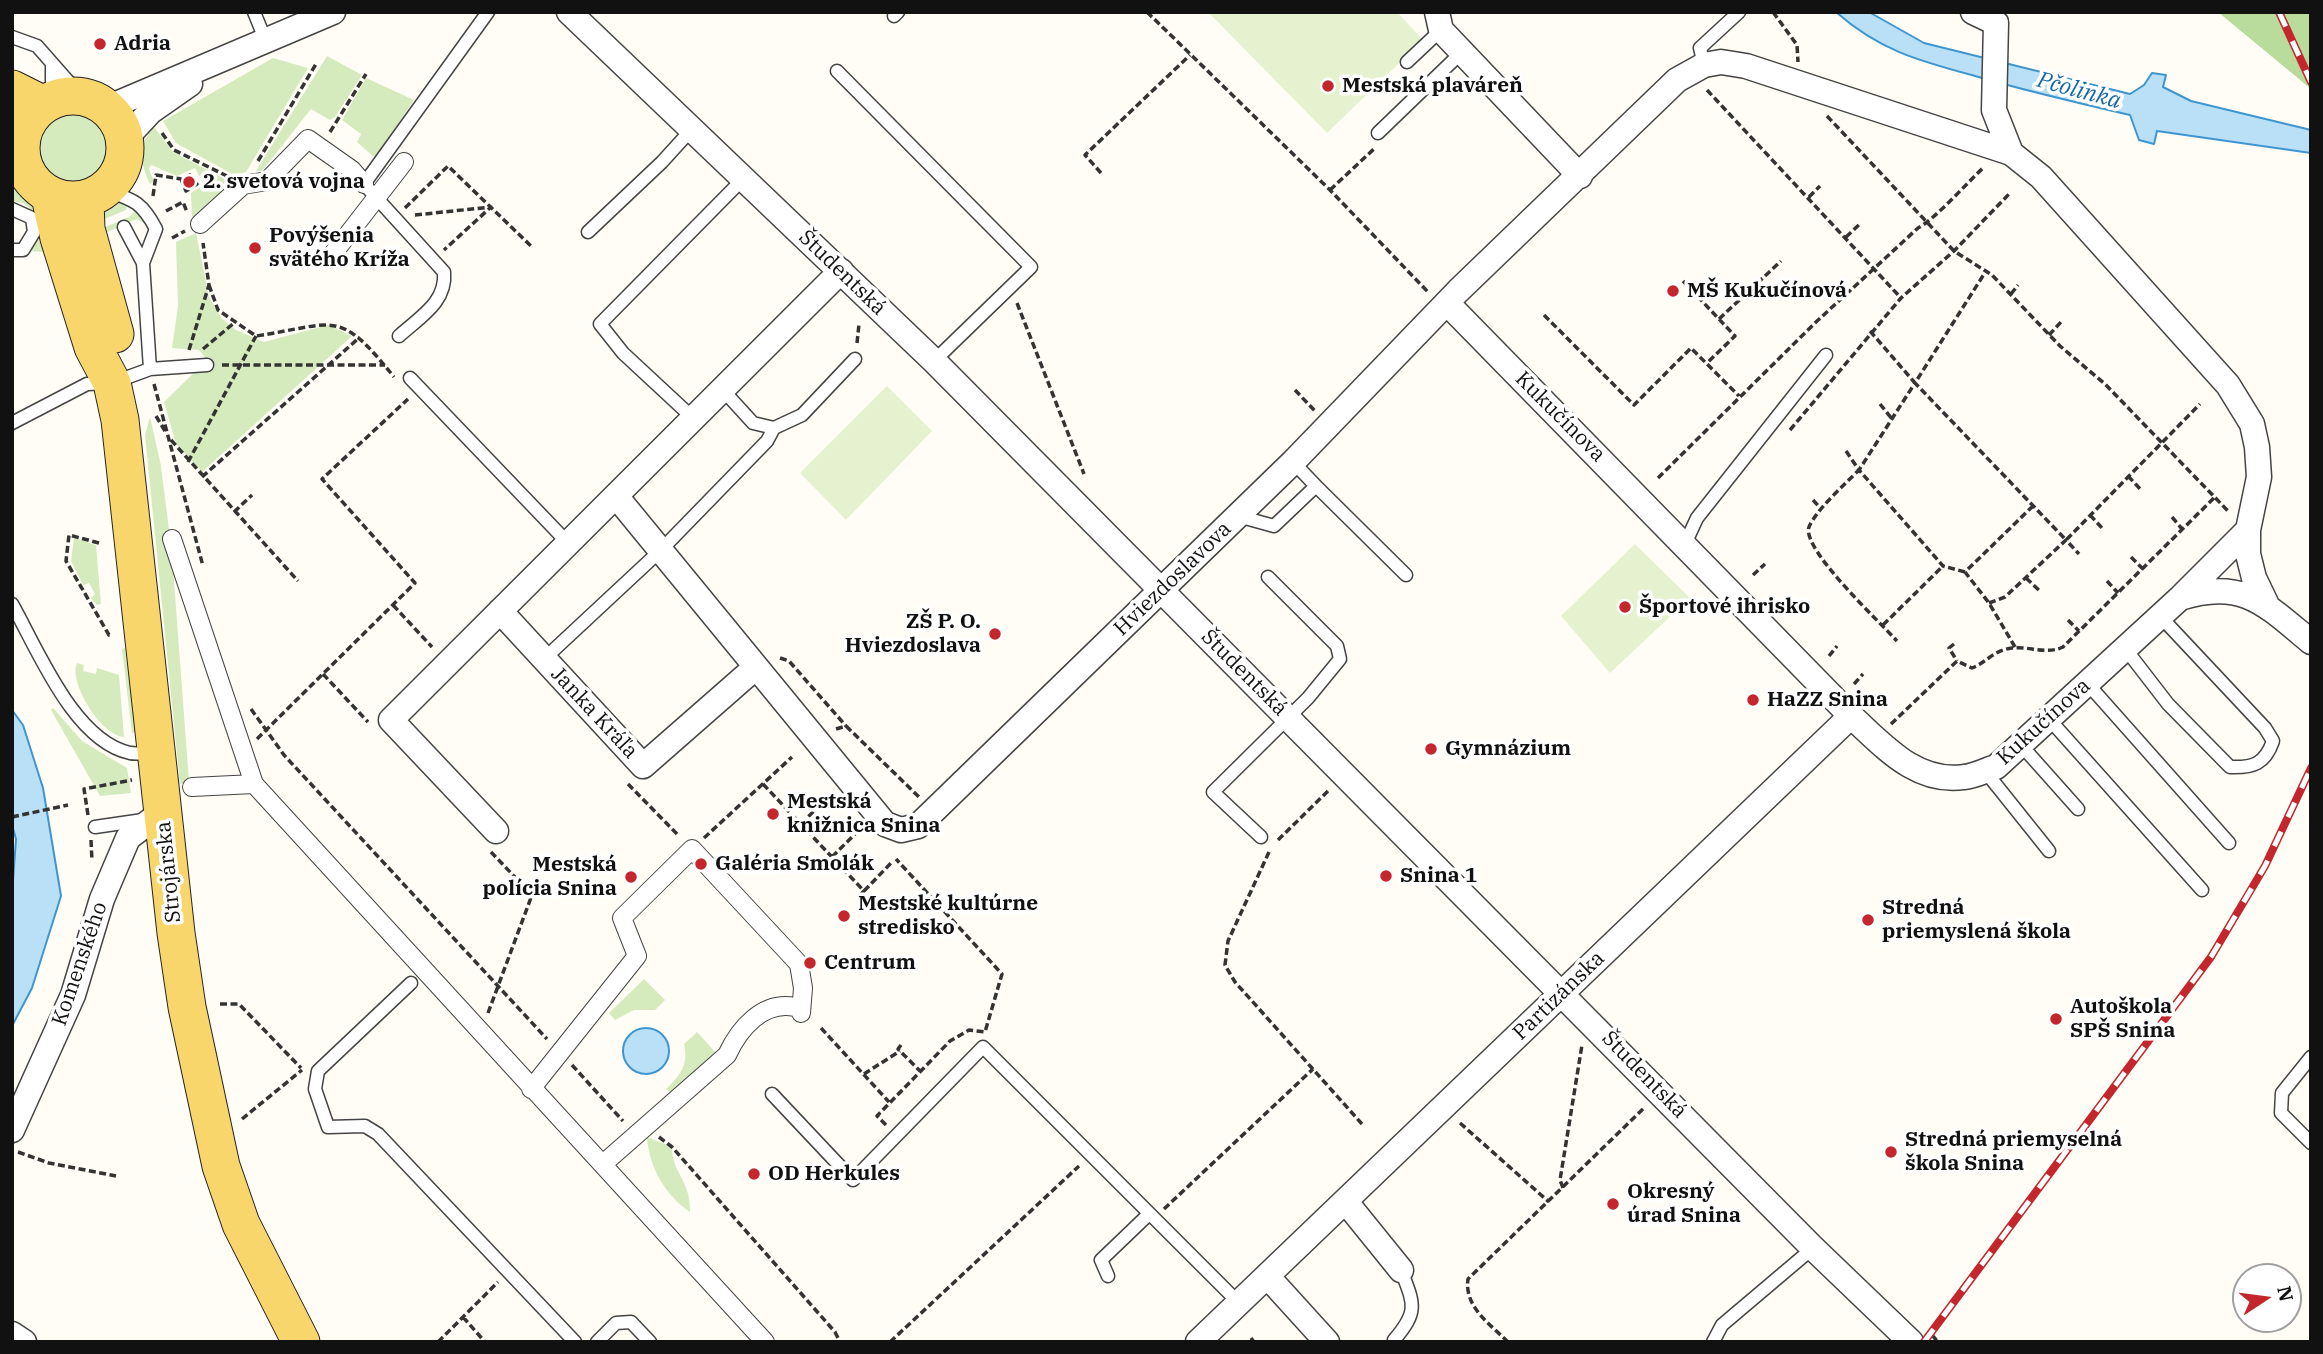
<!DOCTYPE html>
<meta charset="utf-8">
<style>
body{margin:0}
#map{position:relative;width:2323px;height:1354px;overflow:hidden;background:#fffdf5;font-family:"IBM Plex Serif",serif}
canvas{display:block}
.frame{position:absolute;inset:0;border:14px solid #111;pointer-events:none}
.north{position:absolute;left:2232px;top:1263px;width:70px;height:70px;box-sizing:border-box;background:#fff;border:2px solid #a0a0a0;border-radius:50%;rotate:77deg;font-size:19px;font-weight:700;line-height:28px;text-align:center;color:#111}
.north::after{content:'';display:block;margin:auto;width:24px;height:32px;background:#c4262e;clip-path:polygon(50% 0,100% 100%,50% 72%,0 100%)}
</style>
<div id="map">
<canvas width="2323" height="1354"></canvas>
<div class="frame"></div>
<div class="north">N</div>
</div>
<script>
const ctx = document.querySelector('canvas').getContext('2d');
ctx.lineJoin = 'round';
function fillPath(path, color) { ctx.fillStyle = color; ctx.fill(path, 'evenodd'); }
function strokePath(path, color, width, dash) { ctx.strokeStyle = color; ctx.lineWidth = width; ctx.lineCap = dash ? 'butt' : 'round'; ctx.setLineDash(dash || []); ctx.stroke(path); }
function write(font, color, halo, rows, align = 'center') {
  ctx.font = font + ' "IBM Plex Serif",serif'; ctx.lineWidth = 7; ctx.setLineDash([]); ctx.textBaseline = 'middle'; ctx.strokeStyle = halo; ctx.fillStyle = color; for (const [text, x, y, turn = 0] of rows) {
    ctx.save(); ctx.translate(x, y); ctx.rotate((+turn || 0) * Math.PI / 180); ctx.textAlign = isNaN(turn) ? turn : align; if (halo) ctx.strokeText(text, 0, 0); ctx.fillText(text, 0, 0); ctx.restore();
  }
}
fillPath(new Path2D(`
 M327 56 362 75 335 117 330 120 311 109 262 171H256Z
 M273 58 308 68 246 172 234 175 176 143 163 121Z
 M366 78 414 100 375 158 357 142 361 134 342 120Z
 M37 149a38 38 0 1 1 76 0a38 38 0 1 1-76 0Z
 M154 127 173 152 229 181C221 200 211 209 192 217L191 193 204 185 195 168 177 176 151 165 149 169 154 182 150 184C140 163 138 145 154 127Z
 M12 180 39 212 46 252 28 251 39 235 37 214 23 203 12 201Z
 M117 199 128 202 126 210 102 220 100 208 105 202Z
 M137 208 147 225 137 219 105 233 103 228 131 216Z
 M196 233 209 297 222 319 236 330 264 342 328 325 352 336 202 472 176 444 164 402 207 360 199 350 172 348 178 306 176 242Z
 M150 417 161 466 172 554 189 782 180 784 145 435Z
 M74 538 96 545 101 604 97 605 91 598 95 594 89 583 83 585 71 561Z
 M125 648 136 732 132 733 122 649Z
 M77 663 84 665 83 671 96 674 97 668 119 675 124 737C102 736 68 683 77 663Z
 M53 708 82 741 127 768 131 793 100 796 51 710Z
 M644 979 665 1000 655 1010H634L615 1020 609 1013Z
 M697 1032 717 1054 674 1096 666 1089C680 1076 689 1064 684 1044Z
 M647 1137 672 1147C672 1174 691 1180 690 1212 665 1195 649 1167 647 1137Z`), '#d5ebbd');
fillPath(new Path2D(`
 M2218 12H2311V89Z`), '#b9dc9c');
fillPath(new Path2D(`
 M1397 12 1423 40 1327 133 1209 13Z
 M887 386 932 431 846 520 800 473Z
 M1635 544 1690 598 1610 673 1561 616Z`), '#e6f2cf');
const water = new Path2D(`
 M1836 12H1869L1924 43 2130 94 2144 85 2152 73 2166 75 2163 87 2191 101 2311 130V153L2157 131 2154 144 2139 140 2130 115C2078 103 2026 91 1975 76 1920 61 1880 51 1836 12Z
 M12 710 23 725 43 788 61 896 32 988 12 1026V894L16 839 12 825Z
 M623 1051a23 23 0 1 1 46 0a23 23 0 1 1-46 0Z`);
fillPath(water, '#b9e0f7');
strokePath(water, '#3f96cf', 2);
const service = new Path2D(`
 M254 12 265 39
 M894 16 898 12
 M12 37 37 46 81 96
 M1407 62 1441 30
 M1704 65 1700 48 1739 12
 M837 71 1031 267 934 361
 M52 101V63
 M1378 133 1462 52
 M12 158 22 157
 M106 190C134 200 142 202 156 229L143 263
 M12 209 32 218 34 232 23 250H12
 M588 232 662 162 692 129
 M399 336C420 317 447 302 444 272L364 184 488 12
 M150 369 207 365
 M410 378 568 543
 M722 389 753 423 774 428
 M693 418 623 353 600 324 744 178
 M12 423 87 384 112 383 150 369 143 263 124 227
 M1316 486 1406 575
 M1238 516 1274 526 1316 486 1293 462
 M1685 544 1697 518 1826 355
 M12 604C38 650 74 741 130 753 136 754 145 753 152 753
 M2124 647 2168 704 2230 767C2253 768 2265 764 2273 741L2265 728 2159 615
 M544 659 661 550 767 441 774 428 802 415 855 359
 M2087 683 2229 843
 M2049 719 2202 890
 M2021 745 2078 809
 M1985 771 2049 851
 M95 827 143 820
 M1261 837 1213 792 1308 698 1340 659 1337 646 1268 577
 M411 983 318 1071 315 1089 328 1127 365 1126 378 1134 575 1342
 M2311 1057 2282 1093 2281 1113 2311 1143
 M772 1094 853 1180 983 1047 1239 1303
 M1108 1276 1101 1260 1149 1214
 M1394 1340C1419 1311 1414 1304 1401 1270
 M597 1342 616 1323 631 1322 650 1342
 M1713 1342 1722 1325 1813 1248`);
const pedestrian = new Path2D(`
 M200 224 243 185 267 181 308 139 352 170 364 184
 M332 255 404 162
 M172 539 254 784
 M192 787 254 784 765 1342
 M531 1089 637 956 622 918 692 849 799 964 803 988 801 1013
 M603 1164 727 1055C739 1029 763 1000 795 1007`);
const minor = new Path2D(`
 M569 12 934 361 1813 1248 1911 1342
 M1437 12 1441 30 1580 176
 M1973 12 1996 23 1994 110 2011 153
 M107 108 333 12
 M125 139 150 112 190 84
 M1447 303 1851 716C1884 746 1916 784 1964 777 1975 776 1986 770 1996 767L2180 598C2243 578 2265 604 2311 642
 M616 496 885 824 901 830 918 826 1293 462 1458 291 1677 80 1704 65 1721 62 1746 66 2011 153 2041 177 2228 385 2252 424 2257 447 2259 477 2248 530V554L2254 578 2267 605
 M2182 596 2248 530
 M500 611 643 766 756 667
 M496 831 391 720 841 271
 M12 1130 73 995 102 899 128 838 163 811
 M1346 1202 1401 1270
 M1268 1277 1327 1342
 M12 1334 24 1342
 M1198 1342 1851 716`);
const primary = new Path2D(`
 M12 89 44 105
 M21 148a52 52 0 1 1 104 0a52 52 0 1 1-104 0Z
 M50 196 59 238 93 347 112 383 120 420 176 933 187 1007 221 1166 241 1224 301 1342
 M85 200 86 229 115 334`);
strokePath(service, '#444', 15);
strokePath(pedestrian, '#444', 20);
strokePath(minor, '#444', 27);
strokePath(primary, '#222', 39);
strokePath(new Path2D(`
 M1147 12 1330 190 1428 292
 M1773 12 1797 45 1798 62
 M1707 90 1901 298
 M1827 116 1954 251 1992 275 2060 346 2105 384 2229 512
 M330 132 366 74
 M162 133 174 150 227 176
 M258 161 316 64
 M1101 173 1085 155 1190 55
 M190 175 197 184 186 191 181 179Z
 M1330 190 1375 148
 M153 196 156 175 181 179
 M1809 197 1820 186
 M405 208 448 166 531 246
 M166 211 183 202 187 212
 M415 215 491 207 444 250
 M1846 237 1861 223
 M172 238 185 231
 M1683 281 1735 336 1707 363
 M209 285 218 310 256 336C336 324 338 307 394 377
 M2011 294 2018 285
 M1017 303 1084 474
 M1544 315 1634 405 1691 348 1739 396
 M1719 319 1781 261
 M1870 331 1915 383 1986 271
 M2049 335 2061 322
 M857 343 859 324
 M203 349 234 323
 M189 350 209 285 203 243
 M222 365H385
 M154 384 203 566
 M1295 390 1315 411
 M1880 404 1892 419
 M156 416 165 431
 M1790 430 1901 298 1954 251 2010 193
 M171 440 298 581
 M1846 451 1859 470C1846 483 1816 510 1809 527 1801 549 1881 623 1897 641
 M188 462 256 336
 M2128 476 2142 491
 M202 477 360 337
 M1658 478 1816 322 1918 228C1934 220 1967 183 1983 168
 M1813 500 1822 510
 M234 512 252 495
 M2090 515 2103 529
 M2172 517 2183 530
 M99 543 69 535 66 561 109 635H113
 M2131 557 2143 569
 M1965 572 1943 566 1859 470 1915 383 2066 540 2200 404
 M1753 575 1765 564
 M2026 578 2041 592
 M2107 581 2118 593
 M1989 603 2005 597 2066 540 2079 554
 M393 605 432 647
 M1783 609 1793 599
 M2068 620 2079 631
 M1883 625 1943 566
 M1954 644 1949 648 1957 661
 M2015 647 1989 603 1965 572 2034 505
 M1829 656 1837 646
 M780 658 789 661 846 726
 M323 674 368 722
 M1854 684 1863 674
 M251 709 284 755 547 1039
 M1891 724 1957 661 1972 668C1987 662 1994 650 2012 648 2029 646 2046 655 2063 647L2214 498
 M836 729 846 726 919 797
 M257 739 415 583 322 479 408 399
 M628 784 679 836
 M763 784 864 891 861 894
 M88 815 84 789 132 780
 M12 817 68 805
 M801 824 831 794
 M704 838 792 757
 M91 840 92 861
 M1278 840 1330 789
 M1269 852 1228 941 1225 965 1235 982 1362 1124
 M832 857 860 829
 M864 891 893 861
 M220 1004H239L301 1068
 M488 1013 532 895 491 852
 M821 1028 889 1102
 M901 1045 898 1049 920 1071
 M572 1065 623 1121
 M864 1074 900 1051
 M242 1119 302 1070
 M1460 1123 1549 1202
 M886 1125 877 1116 950 1041 969 1030 985 1032 1002 974 896 859
 M659 1137 672 1147 835 1332 840 1342
 M18 1152 49 1163 116 1176
 M1563 1188 1560 1180 1582 1045
 M1164 1209 1313 1069
 M463 1317 485 1342
 M1932 1335 1938 1342
 M1251 1338 1254 1342
 M438 1342 498 1282
 M890 1342 1079 1166
 M1508 1342C1490 1324 1464 1307 1468 1279L1643 1109`), '#333', 3.5, [7, 3.5]);
strokePath(service, '#fff', 12);
strokePath(pedestrian, '#fff', 18);
strokePath(minor, '#fff', 24);
strokePath(primary, '#f9d66b', 37);
const rail = new Path2D(`
 M2279 12 2311 82
 M1924 1342 2211 957 2265 866 2311 768`);
strokePath(rail, '#c4262e', 8);
strokePath(rail, '#fff', 5, [16]);
for (const [x, y, r, color] of [
 [100,44,7,"#c4262e"],
 [1328,86,7,"#c4262e"],
 [189,182,7,"#c4262e"],
 [255,248,7,"#c4262e"],
 [1673,291,7,"#c4262e"],
 [1625,607,7,"#c4262e"],
 [995,634,7,"#c4262e"],
 [1753,700,7,"#c4262e"],
 [1431,749,7,"#c4262e"],
 [773,814,7,"#c4262e"],
 [701,864,7,"#c4262e"],
 [1386,876,7,"#c4262e"],
 [631,877,7,"#c4262e"],
 [844,916,7,"#c4262e"],
 [1868,920,7,"#c4262e"],
 [810,963,7,"#c4262e"],
 [2056,1019,7,"#c4262e"],
 [1891,1152,7,"#c4262e"],
 [754,1174,7,"#c4262e"],
 [1613,1204,7,"#c4262e"]
]) { const dot = new Path2D(); dot.arc(x, y, r, 0, 2 * Math.PI); ctx.fillStyle = color; ctx.fill(dot); strokePath(dot, '#fff', 2.5); }
write('bold 21px', '#111', '#fff', [
 ["Adria",114,44],
 ["Mestská plaváreň",1342,86],
 ["2. svetová vojna",203,182],
 ["Povýšenia",269,236],
 ["svätého Kríža",269,260],
 ["MŠ Kukučínová",1687,291],
 ["Športové ihrisko",1639,607],
 ["ZŠ P. O.",981,622,"right"],
 ["Hviezdoslava",981,646,"right"],
 ["HaZZ Snina",1767,700],
 ["Gymnázium",1445,749],
 ["Mestská",787,802],
 ["knižnica Snina",787,826],
 ["Galéria Smolák",715,864],
 ["Mestská",617,865,"right"],
 ["polícia Snina",617,889,"right"],
 ["Snina 1",1400,876],
 ["Mestské kultúrne",858,904],
 ["stredisko",858,928],
 ["Stredná",1882,908],
 ["priemyslená škola",1882,932],
 ["Centrum",824,963],
 ["Autoškola",2070,1007],
 ["SPŠ Snina",2070,1031],
 ["Stredná priemyselná",1905,1140],
 ["škola Snina",1905,1164],
 ["OD Herkules",768,1174],
 ["Okresný",1627,1192],
 ["úrad Snina",1627,1216]
], 'left');
write('21px', '#111', '#fff', [
 ["Študentská",842,273,44],
 ["Kukučínova",1560,417,45],
 ["Hviezdoslavova",1173,579,-44],
 ["Študentská",1244,673,45],
 ["Janka Kráľa",594,713,47],
 ["Kukučínova",2044,722,-42],
 ["Strojárska",169,872,-96],
 ["Komenského",80,964,-71],
 ["Partizánska",1559,996,-44],
 ["Študentská",1644,1075,46]
]);
write('italic 23px', '#1768a6', '#fff', [
 ["Pčolinka",2079,91,15]
]);
</script>
